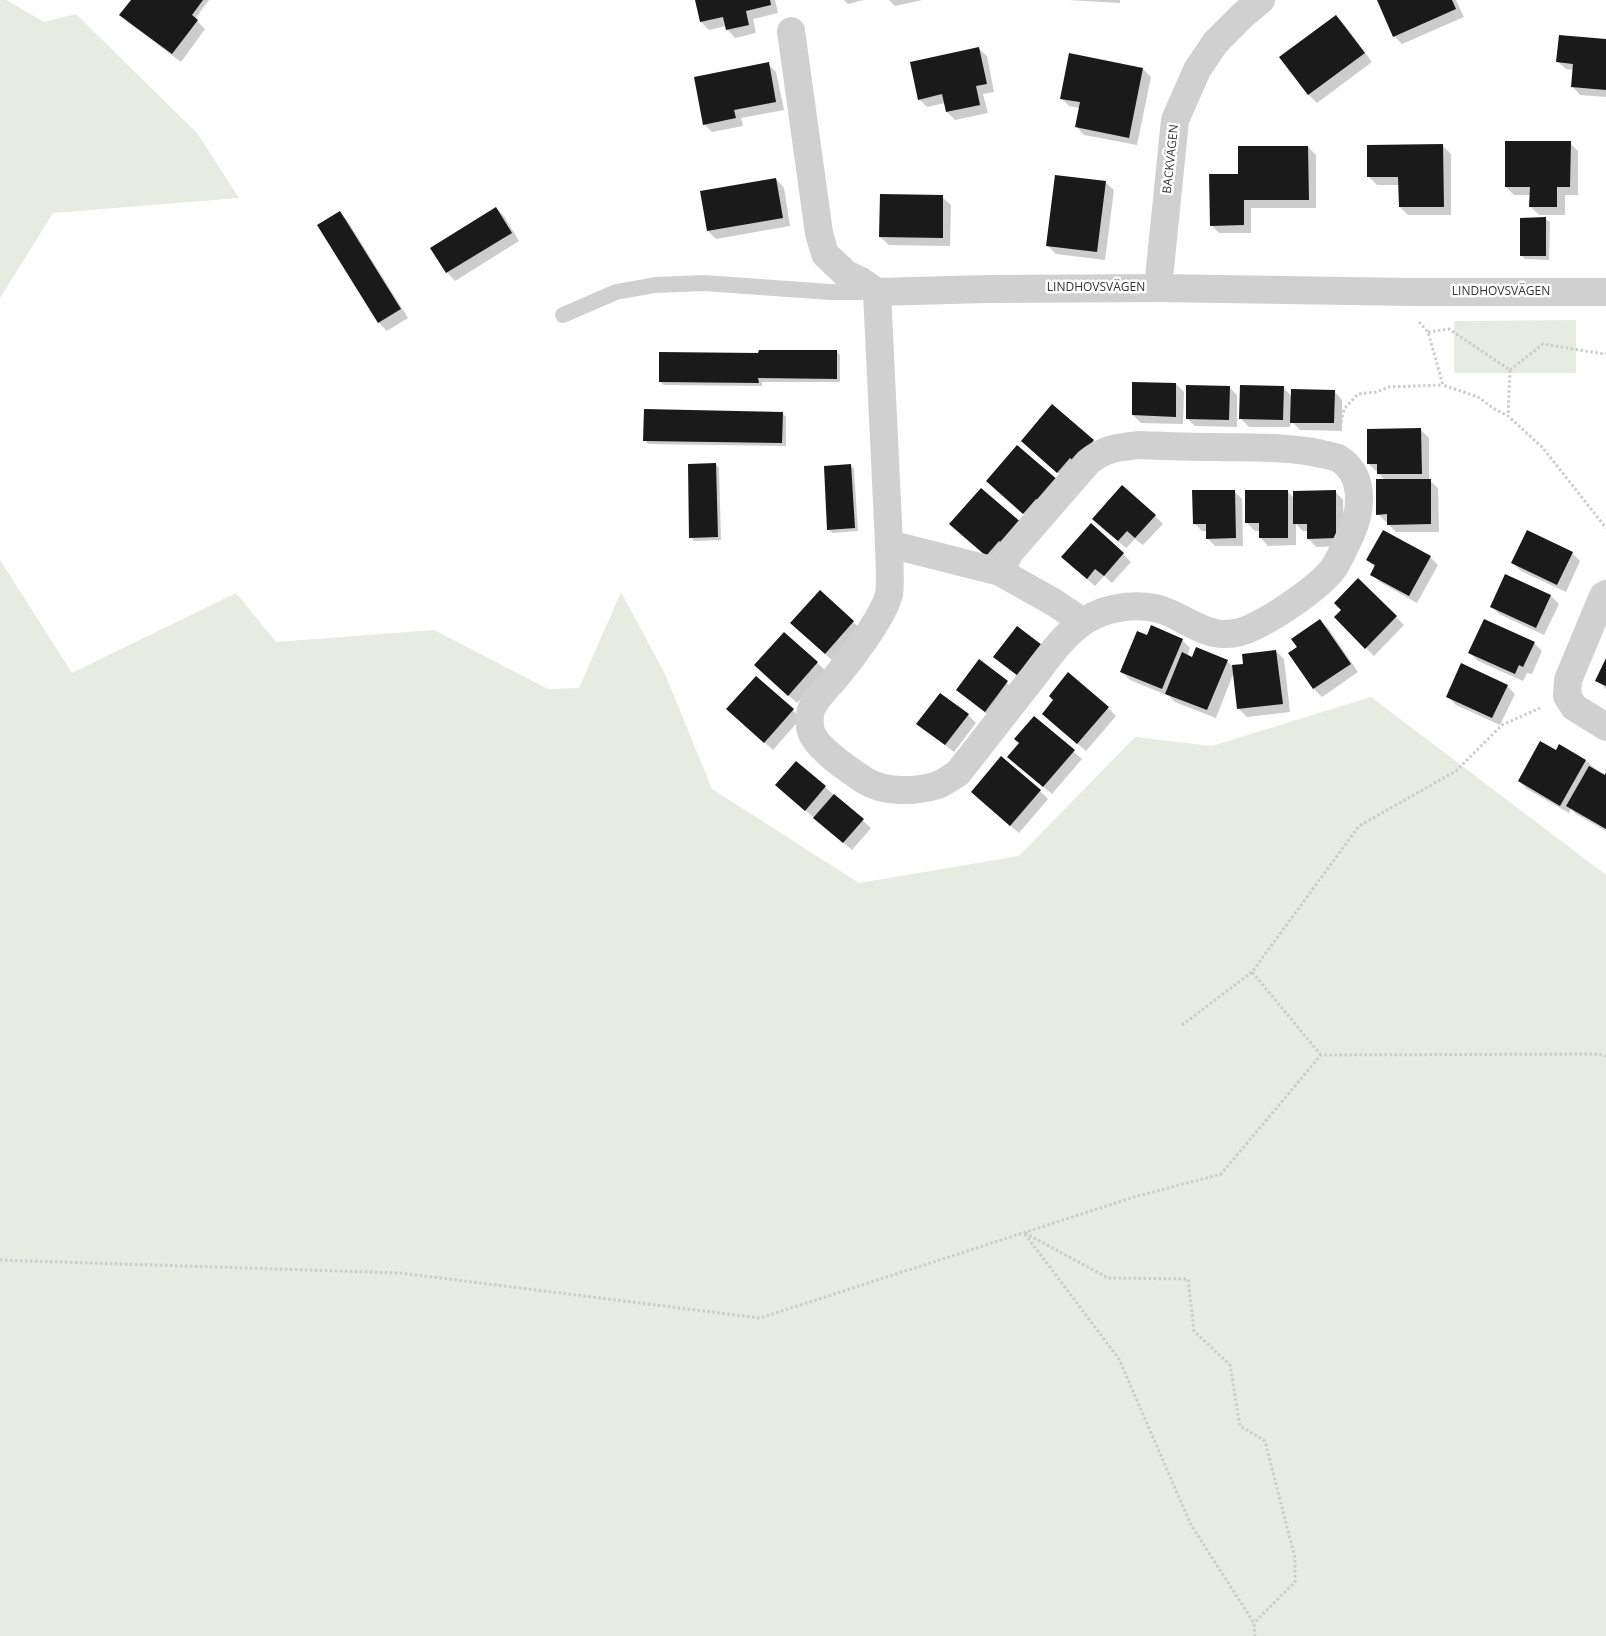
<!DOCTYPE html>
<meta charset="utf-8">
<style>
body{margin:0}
canvas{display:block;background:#fff}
</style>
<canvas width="1606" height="1636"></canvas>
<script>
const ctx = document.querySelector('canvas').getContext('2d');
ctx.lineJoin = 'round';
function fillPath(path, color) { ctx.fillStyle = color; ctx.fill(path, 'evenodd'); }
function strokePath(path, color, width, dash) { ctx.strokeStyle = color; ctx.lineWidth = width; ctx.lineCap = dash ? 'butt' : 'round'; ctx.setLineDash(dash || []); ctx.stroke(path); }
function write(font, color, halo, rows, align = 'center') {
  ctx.font = font + ' "Open Sans",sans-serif'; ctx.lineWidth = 5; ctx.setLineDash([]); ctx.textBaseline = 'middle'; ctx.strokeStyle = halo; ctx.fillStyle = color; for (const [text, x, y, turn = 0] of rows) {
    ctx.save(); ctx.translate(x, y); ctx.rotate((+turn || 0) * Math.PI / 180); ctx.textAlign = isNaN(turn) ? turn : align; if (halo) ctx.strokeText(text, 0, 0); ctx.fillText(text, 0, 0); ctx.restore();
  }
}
fillPath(new Path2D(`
 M0 0H6L44 22 76 14 197 133 239 198 53 213 0 298Z
 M1576 320V373H1454V321Z
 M0 560 72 673 236 593 276 642 434 630 548 689 579 688 621 592 665 674 712 789 859 883 1019 856 1135 737 1212 746 1371 697 1606 875V1636H0Z`), '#e6ecdf');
fillPath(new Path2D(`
 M132 0H209L195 19 205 29 181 62 129 23 121 15Z
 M696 0H775L778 13 753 19 756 33 735 38 727 29 726 26 709 30 701 22Z
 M844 0H864L848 4Z
 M889 0H922L895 6Z
 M1068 0H1120V3Z
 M1378 0H1456L1464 17 1402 44 1394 36Z
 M1336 16 1344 24 1372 62 1317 103 1309 95 1281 57Z
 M1606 41V97L1580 95 1572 86 1574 70 1566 69 1557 61Z
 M978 48 987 56 994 92 983 94 988 113 955 120 947 112 945 103 927 107 919 99Z
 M768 64 776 72 784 110 741 118 743 126 712 132 704 124Z
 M1143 69 1151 77 1137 145 1084 135 1076 126 1080 108 1069 106 1061 98Z
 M1570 143 1578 151V195H1565V215H1539L1531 207V195H1514L1506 187Z
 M1443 146 1451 154V215H1408L1400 207V185H1377L1369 177Z
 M1308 147 1316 155V208H1251V233H1219L1211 225 1239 176Z
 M776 179 784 188 790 226 716 239 708 231Z
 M1105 182 1114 190 1105 260 1056 254 1047 245Z
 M942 197 951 205 950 246 889 245 880 237Z
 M496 208 504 216 519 241 455 281 447 272 432 248Z
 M339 212 347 220 408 318 387 331 379 323 318 225Z
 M1546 219 1550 222 1549 260 1525 259 1521 255Z
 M837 351 840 355V382H762V386L664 385 660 382 760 354Z
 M1176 384 1184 392 1183 424 1141 423 1133 415Z
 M1229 387 1237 395V427L1195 426 1187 418Z
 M1283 387 1292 397 1334 391 1342 400V431L1300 430 1291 421 1290 427H1249L1241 419Z
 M782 413 786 417V446L648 444 645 440Z
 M1421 430 1429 438V480L1438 488 1439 532H1396L1388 524V522H1386L1378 514 1386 481 1379 474V471H1376L1368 463Z
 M1093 441 1101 449 1066 480 1030 448Z
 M716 464 719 468 721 540 694 541 691 537Z
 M851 466 854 469 858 531 832 533 829 529Z
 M1058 482 1032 521 996 489Z
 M1234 491 1242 499 1243 546H1215L1207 538V531H1202L1194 523Z
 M1287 491 1294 498 1335 491 1343 500 1344 546 1316 547 1308 538V531H1303L1296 524V545L1268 546 1260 537V531H1255L1247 523Z
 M1155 516 1163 524 1143 545 1135 539 1126 548 1101 527Z
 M959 532 1030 533 995 563Z
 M1572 553 1580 561 1566 592 1521 571 1513 563Z
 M1123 554 1131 562 1112 583 1104 576 1095 586 1070 565Z
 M1430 557 1438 565 1417 603 1380 582 1372 574 1375 568 1368 560Z
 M1358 580 1404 625 1374 656 1335 617 1343 610Z
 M820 591 862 630 833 661 800 631Z
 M1551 596 1559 604 1544 635 1499 614 1491 606Z
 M1319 620 1328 628 1358 672 1322 697 1314 689 1290 654 1299 647Z
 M784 633 826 671 797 703 764 673Z
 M1147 636 1182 640 1190 648 1187 656 1192 658 1227 661 1232 666 1244 665 1276 651 1284 659 1290 712 1247 717 1239 709 1234 672 1216 718 1175 702 1169 696 1130 680 1122 672Z
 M1534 643 1542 651 1532 674 1527 673 1523 681 1478 661 1470 653Z
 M979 661 1015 690 993 719 957 690Z
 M1606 661V689L1597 680Z
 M756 677 801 718 773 750 736 717Z
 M1507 686 1515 694 1500 725 1456 705 1448 697Z
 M1055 700 1108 708 1116 716 1086 751 1051 722Z
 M968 715 976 723 954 752 918 724Z
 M1034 718 1082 759 1052 794 1017 765Z
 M1559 746 1586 761 1605 777 1606 775V831L1576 814 1571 809 1569 813 1527 789 1519 781 1556 752Z
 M825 787 871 828 852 850 785 793Z
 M1040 791 1048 799 1019 833 980 800Z`), '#0003');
fillPath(new Path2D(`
 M131 0H203L192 15 198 20 172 54 119 15Z
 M695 0H770L771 5 746 11 749 25 726 30 723 17 700 22Z
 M1377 0H1452L1456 9 1393 37Z
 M1336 15 1365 53 1308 95 1279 57Z
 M1559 35 1606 39V90L1571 87 1573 64 1556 62Z
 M979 47 987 84 976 86 980 105 946 112 942 94 918 100 910 62Z
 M1069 53 1143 68 1129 138 1075 127 1080 102 1060 99Z
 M769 62 776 102 734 110 736 118 703 125 694 77Z
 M1505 141H1571L1570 187H1557V207H1529L1530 187H1505Z
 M1443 144 1444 207H1399L1398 177H1367V145Z
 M1238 146H1308L1309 200H1244V225L1210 226 1209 174H1238Z
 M1055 175 1106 181 1097 252 1046 246Z
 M776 178 783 218 707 231 700 191Z
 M880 194 943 195V238L879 237Z
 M496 207 512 233 446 273 430 248Z
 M340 211 401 309 378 323 317 225Z
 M1546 217V256H1520V218Z
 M759 350H837V379L758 378 759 383 659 382V352L758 353Z
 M1132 382 1176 383V417L1132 415Z
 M1186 385 1230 386 1229 420 1186 419Z
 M1240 385 1284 386 1283 420 1239 419Z
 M1291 389 1335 390 1334 423H1290Z
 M1052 404 1094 440 1075 462 1070 458 1057 473 1021 441Z
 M644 409 783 412 782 443 643 441Z
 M1421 428 1422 474H1377V464H1367V429Z
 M1017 445 1059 481 1041 503 1036 499 1023 514 986 481Z
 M716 463 718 537 689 538 688 464Z
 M851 464 855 528 827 530 824 466Z
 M1376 479H1431V524L1387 525V514L1376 515Z
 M1122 485 1156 515 1135 538 1127 531 1118 541 1092 519Z
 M981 488 1023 524 1004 545 999 541 986 556 949 524Z
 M1192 490H1235L1236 538 1206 539V524H1193Z
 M1245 490H1288V538H1259V523H1245Z
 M1336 490V538L1307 539V524H1293V491Z
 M1091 523 1124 553 1104 576 1095 569 1087 579 1061 557Z
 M1383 530 1431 556 1409 596 1370 575 1375 565 1366 560Z
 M1527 530 1573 552 1557 585 1511 563Z
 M1505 574 1551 595 1536 628 1490 607Z
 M1358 578 1397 616 1365 649 1334 617 1341 610 1334 603Z
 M820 590 854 621 825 654 790 623Z
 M1320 619 1351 664 1313 689 1288 653 1297 647 1291 639Z
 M1484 619 1535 642 1523 667 1519 665 1515 674 1468 653Z
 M1151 625 1183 639 1162 689 1120 672 1137 631 1147 635Z
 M1017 626 1046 648 1022 679 993 657Z
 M784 632 818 662 788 696 754 665Z
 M1196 647 1228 660 1207 710 1165 694 1182 652 1192 657Z
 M1276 650 1283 704 1237 709 1232 665 1243 664 1242 654Z
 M1606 658V686L1595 681Z
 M979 659 1008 681 985 712 956 690Z
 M1461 663 1508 685 1492 718 1446 697Z
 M1068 672 1109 707 1077 744 1042 714 1053 700 1049 696Z
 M756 676 794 709 764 743 726 709Z
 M940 693 969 714 945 745 916 724Z
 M1034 716 1075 750 1043 787 1007 757 1019 743 1014 739Z
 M1540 741 1556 750 1559 744 1586 760 1560 806 1518 781Z
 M1001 756 1041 790 1010 826 971 792Z
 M796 761 826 786 805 811 775 785Z
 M1589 766 1605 775 1606 772V829L1566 806Z
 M834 794 864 819 843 843 813 818Z`), '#1a1a1a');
strokePath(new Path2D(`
 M1419 322 1428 332 1443 385 1478 397 1493 408 1508 416 1543 448 1606 528
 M1428 332 1449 329 1510 370 1508 416
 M1510 370 1543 344 1604 354 1606 353
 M1340 427 1344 409 1358 394 1376 392 1389 387 1443 385
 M1182 1025 1252 972
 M1321 1055 1252 972 1359 826 1456 771 1502 725 1540 708
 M1025 1233 1108 1278 1188 1279 1194 1331 1230 1365 1240 1426 1265 1441 1295 1558V1582L1254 1623
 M1025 1234 1119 1359 1191 1525 1254 1623 1255 1636
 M0 1260 400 1273 760 1318 1134 1197 1221 1174 1321 1055 1597 1054 1606 1056`), '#cdcdcd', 3, [2.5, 2.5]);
strokePath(new Path2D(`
 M563 315 616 292 655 285 704 283 830 292H872`), '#d0d0d0', 16);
strokePath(new Path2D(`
 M791 31 819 233 825 254 846 274 861 281 877 292 987 289 1158 288 1412 292H1606
 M1158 288 1175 120 1197 70 1215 43 1243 15 1261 0
 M877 292 889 544 1000 572 1055 603 1083 622
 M889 544C889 557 891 583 889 594 884 616 851 659 836 677 828 687 816 697 811 710 809 717 809 730 813 736 822 752 849 770 864 780 884 793 916 792 938 785 945 782 952 777 958 773 982 742 1006 712 1030 681 1046 661 1061 637 1083 622 1108 605 1145 601 1172 614 1187 621 1206 634 1224 634 1234 634 1246 631 1255 626 1276 616 1322 586 1335 566 1341 556 1346 544 1351 534 1362 509 1365 474 1338 458 1333 456 1327 455 1322 454 1287 446 1250 448 1214 447 1189 447 1163 446 1138 445 1117 448 1105 448 1088 462L1010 552 1000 572
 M1606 594 1603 596 1568 680 1567 696 1574 707 1606 727`), '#d0d0d0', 28);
write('12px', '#333', '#fff', [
 ["BACKVÄGEN",1171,159,-84],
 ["LINDHOVSVÄGEN",1096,288],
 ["LINDHOVSVÄGEN",1501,292]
]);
</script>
